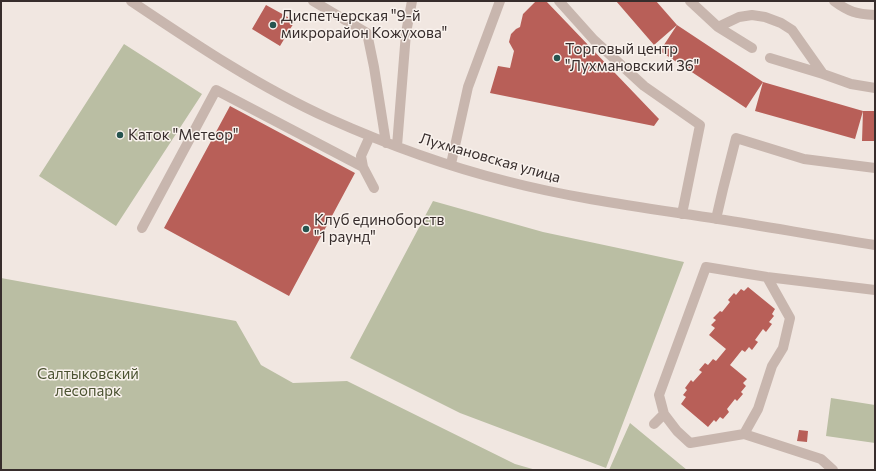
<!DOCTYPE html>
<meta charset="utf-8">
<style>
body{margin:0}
#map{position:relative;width:876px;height:471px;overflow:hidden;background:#f1e7e1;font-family:Commissioner,sans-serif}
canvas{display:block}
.frame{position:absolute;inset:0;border:2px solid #372d2c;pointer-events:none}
</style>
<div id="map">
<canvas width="876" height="471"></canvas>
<div class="frame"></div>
</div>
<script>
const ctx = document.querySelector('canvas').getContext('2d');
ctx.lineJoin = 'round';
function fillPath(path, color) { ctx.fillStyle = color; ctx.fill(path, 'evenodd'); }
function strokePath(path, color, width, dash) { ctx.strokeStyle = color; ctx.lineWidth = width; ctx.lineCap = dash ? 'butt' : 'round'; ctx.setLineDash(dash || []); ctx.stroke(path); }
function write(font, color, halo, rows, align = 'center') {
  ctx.font = font + ' Commissioner,sans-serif'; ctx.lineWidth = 3; ctx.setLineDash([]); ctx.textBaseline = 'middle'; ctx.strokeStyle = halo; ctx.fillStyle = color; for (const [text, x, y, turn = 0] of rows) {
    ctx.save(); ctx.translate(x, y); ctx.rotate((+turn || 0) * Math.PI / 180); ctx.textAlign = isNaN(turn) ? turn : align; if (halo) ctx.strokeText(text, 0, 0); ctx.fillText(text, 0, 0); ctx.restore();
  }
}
fillPath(new Path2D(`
 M124 44 202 94 116 226 39 176Z
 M433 201 543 232 684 262 606 468 460 413 350 358Z
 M1 278 236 321 261 365 293 383 347 381 515 464 536 470H1Z
 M831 398 875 405V443L826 436Z
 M630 423 687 470H609Z`), '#babea3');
fillPath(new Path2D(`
 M536 1H546L659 119 654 126 490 93 498 66 510 68 514 51 509 42 511 34 516 29 520 27 523 14Z
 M616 1H656L677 25 654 45Z
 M266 5 295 21 280 46 252 29Z
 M677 25 763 82 863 111H875V141H862L863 111 855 139 755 111 763 82 746 108 660 51Z
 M230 106 355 173 289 296 164 228Z
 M748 287 775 309 772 314 774 316 769 322 772 324 766 332 763 329 755 340 758 342 752 350 749 347 745 352 742 350 730 365 747 379 743 383 746 386 741 392 743 394 737 401 735 399 727 409 729 412 723 419 720 417 716 422 714 420 708 427 681 404 686 397 683 395 687 390 685 388 691 380 693 382 702 372 699 370 705 363 708 365 713 359 716 361 726 349 709 335 715 328 711 325 716 320 713 318 720 311 722 312 730 302 728 300 734 293 736 295 741 289 744 291Z
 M799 430 808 431 807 442 797 441Z`), '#b85f58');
strokePath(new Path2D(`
 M131 1C195 44 259 87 330 119 386 144 446 166 506 181 575 199 647 208 718 219 770 227 822 237 875 245
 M313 1 367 33 374 67 386 143
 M559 1 594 40 644 86 700 125 682 214
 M690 1 718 27 752 48
 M834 1C849 12 856 14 875 15
 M718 27 739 17 752 15 765 17 781 23 792 30 823 74 770 58
 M823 74 851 84 875 88
 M370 136 361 156 363 167 374 188
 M397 146 406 33 412 1
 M451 164 468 87 500 1
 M716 219 723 189 736 138 804 159 875 168
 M142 228 216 90 363 167
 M664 414 659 395 706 267 767 277 875 290
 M654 424 664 414 677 431 690 443 744 434 821 459 833 470
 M744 434 758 409 772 366 783 348 790 318 767 277`), '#c8b6ae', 10);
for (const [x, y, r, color] of [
 [273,25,4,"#26544f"],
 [557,58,4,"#26544f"],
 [120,135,4,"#26544f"],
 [306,229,4,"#26544f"]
]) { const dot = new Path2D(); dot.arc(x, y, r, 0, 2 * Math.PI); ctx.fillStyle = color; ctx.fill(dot); strokePath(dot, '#f9f2ed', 1.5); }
write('15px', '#372d2c', '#f9f2ed', [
 ["Диспетчерская \"9-й",281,16],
 ["микрорайон Кожухова\"",281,33],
 ["Торговый центр",565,49],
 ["\"Лухмановский 36\"",565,66],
 ["Каток \"Метеор\"",128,135],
 ["Клуб единоборств",314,220],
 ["\"1 раунд\"",314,237]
], 'left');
write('15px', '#372d2c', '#f9f2ed', [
 ["Лухмановская улица",490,158,16]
]);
write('15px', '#4c5332', '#f9f2ed', [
 ["Салтыковский",88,374],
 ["лесопарк",88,391]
]);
</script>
